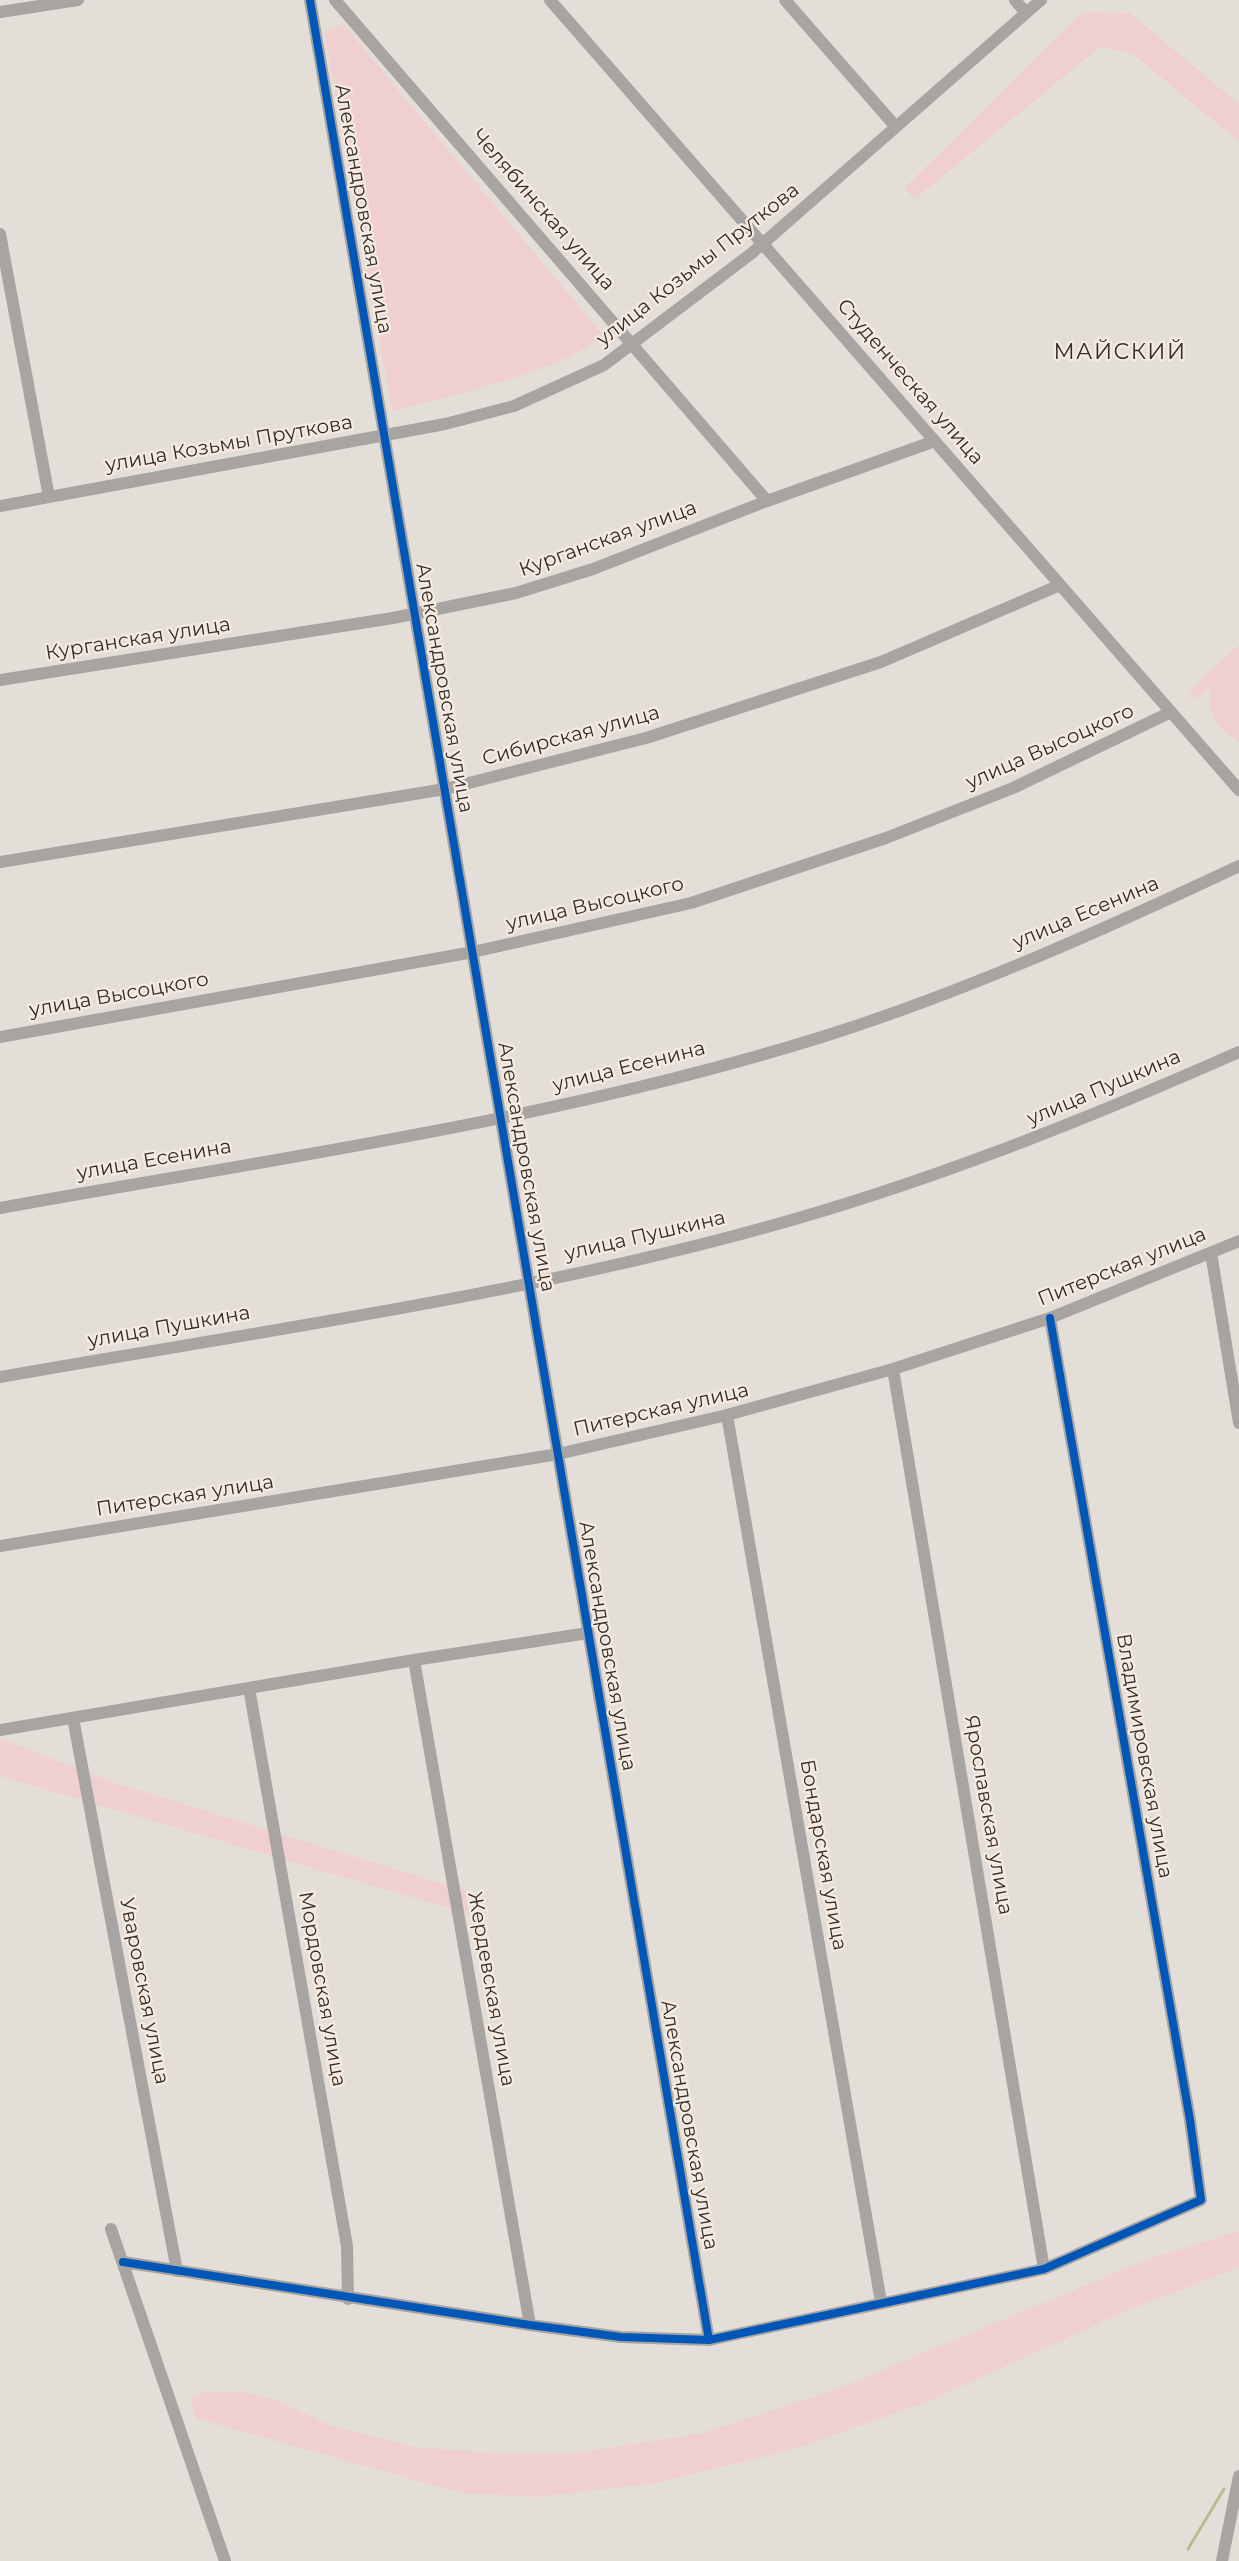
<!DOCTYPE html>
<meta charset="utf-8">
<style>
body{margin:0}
canvas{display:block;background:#e4ded9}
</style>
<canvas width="1239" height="2561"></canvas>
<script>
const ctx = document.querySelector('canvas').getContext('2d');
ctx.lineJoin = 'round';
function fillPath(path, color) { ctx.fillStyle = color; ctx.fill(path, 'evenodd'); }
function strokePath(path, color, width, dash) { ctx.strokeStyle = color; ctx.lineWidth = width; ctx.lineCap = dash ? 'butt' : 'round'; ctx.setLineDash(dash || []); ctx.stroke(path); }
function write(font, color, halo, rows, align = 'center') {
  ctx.font = font + ' Montserrat,sans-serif'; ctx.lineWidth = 4.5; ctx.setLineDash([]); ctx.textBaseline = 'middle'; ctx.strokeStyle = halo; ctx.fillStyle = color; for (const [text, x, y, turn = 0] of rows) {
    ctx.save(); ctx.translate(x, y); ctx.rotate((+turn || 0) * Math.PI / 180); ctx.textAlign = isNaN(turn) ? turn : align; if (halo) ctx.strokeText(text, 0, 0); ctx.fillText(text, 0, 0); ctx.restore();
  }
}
fillPath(new Path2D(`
 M1083 12 1130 13 1239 104V142L1133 54 1100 47 915 199 904 188Z
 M343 24 602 334C581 366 434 401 392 411L324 32Z
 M1239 645V742C1217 731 1208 712 1209 688L1197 699 1189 690Z
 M0 1738 112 1782 466 1891 469 1914 0 1776Z
 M1239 2231V2267L1126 2311 929 2401 792 2450 657 2483 538 2497 461 2493 195 2418 191 2397 205 2392H244L276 2400 332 2426 415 2447 496 2453H577L702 2433 832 2391 1149 2259Z`), '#efcfd0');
strokePath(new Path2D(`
 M1188 2549 1224 2489`), '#b9bc89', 3);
strokePath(new Path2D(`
 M310 0 709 2340
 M335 0 767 501
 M550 0 1239 790
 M785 0 896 127
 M1015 0 1026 13
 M0 12 78 0
 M0 234 49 497
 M0 506 445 424 514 406 604 365 752 253 1041 0
 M0 680 393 618 516 593 593 569 767 501 935 441
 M0 862 445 789 646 738 881 662 1060 585
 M0 1037 473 952 691 903 886 838 1013 788 1171 712
 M0 1208C276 1158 557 1120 825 1036 967 991 1105 929 1239 866
 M1211 1253 1239 1423
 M893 1369 1044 2269
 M0 1377C255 1332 518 1296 767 1227 930 1182 1085 1120 1239 1052
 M727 1415 881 2302
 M0 1546 558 1454 727 1415 893 1369 1050 1318 1239 1241
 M414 1660 530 2325
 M249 1688 347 2246 348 2299
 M73 1718 177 2271
 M0 1730 414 1660 588 1633
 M111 2229 225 2561
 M123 2262 530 2325 621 2337 709 2340 1044 2269 1201 2200 1190 2120 1050 1318
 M1222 2561 1239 2476`), '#a8a4a2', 12);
strokePath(new Path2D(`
 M310 0 709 2340
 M123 2262 530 2325 621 2337 709 2340 1044 2269 1201 2200 1190 2120 1050 1318`), '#0057b8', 8);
write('20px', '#322e2a', '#f7ebe1', [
 ["Александровская улица",363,209,80],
 ["Челябинская улица",543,210,49],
 ["улица Козьмы Пруткова",698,265,-38],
 ["Студенческая улица",910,382,49],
 ["улица Козьмы Пруткова",229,444,-10],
 ["Курганская улица",608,539,-20],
 ["Курганская улица",138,639,-9],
 ["Александровская улица",444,688,80],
 ["Сибирская улица",571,736,-15],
 ["улица Высоцкого",1050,747,-24],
 ["улица Высоцкого",595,904,-13],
 ["улица Есенина",1086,913,-23],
 ["улица Высоцкого",119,995,-10],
 ["улица Есенина",629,1067,-14],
 ["улица Пушкина",1104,1088,-23],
 ["улица Есенина",154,1160,-10],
 ["Александровская улица",526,1167,80],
 ["улица Пушкина",645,1236,-13],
 ["Питерская улица",1122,1267,-22],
 ["улица Пушкина",169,1327,-10],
 ["Питерская улица",661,1410,-13],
 ["Питерская улица",185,1496,-9],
 ["Александровская улица",607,1646,80],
 ["Владимировская улица",1144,1756,80],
 ["Ярославская улица",988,1815,80],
 ["Бондарская улица",823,1855,80],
 ["Мордовская улица",322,1989,80],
 ["Жердевская улица",491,1989,80],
 ["Уваровская улица",144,1991,79],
 ["Александровская улица",689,2125,80]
]);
ctx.letterSpacing = '1.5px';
write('22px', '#322e2a', '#f7ebe1', [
 ["МАЙСКИЙ",1120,353]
]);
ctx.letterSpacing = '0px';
</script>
